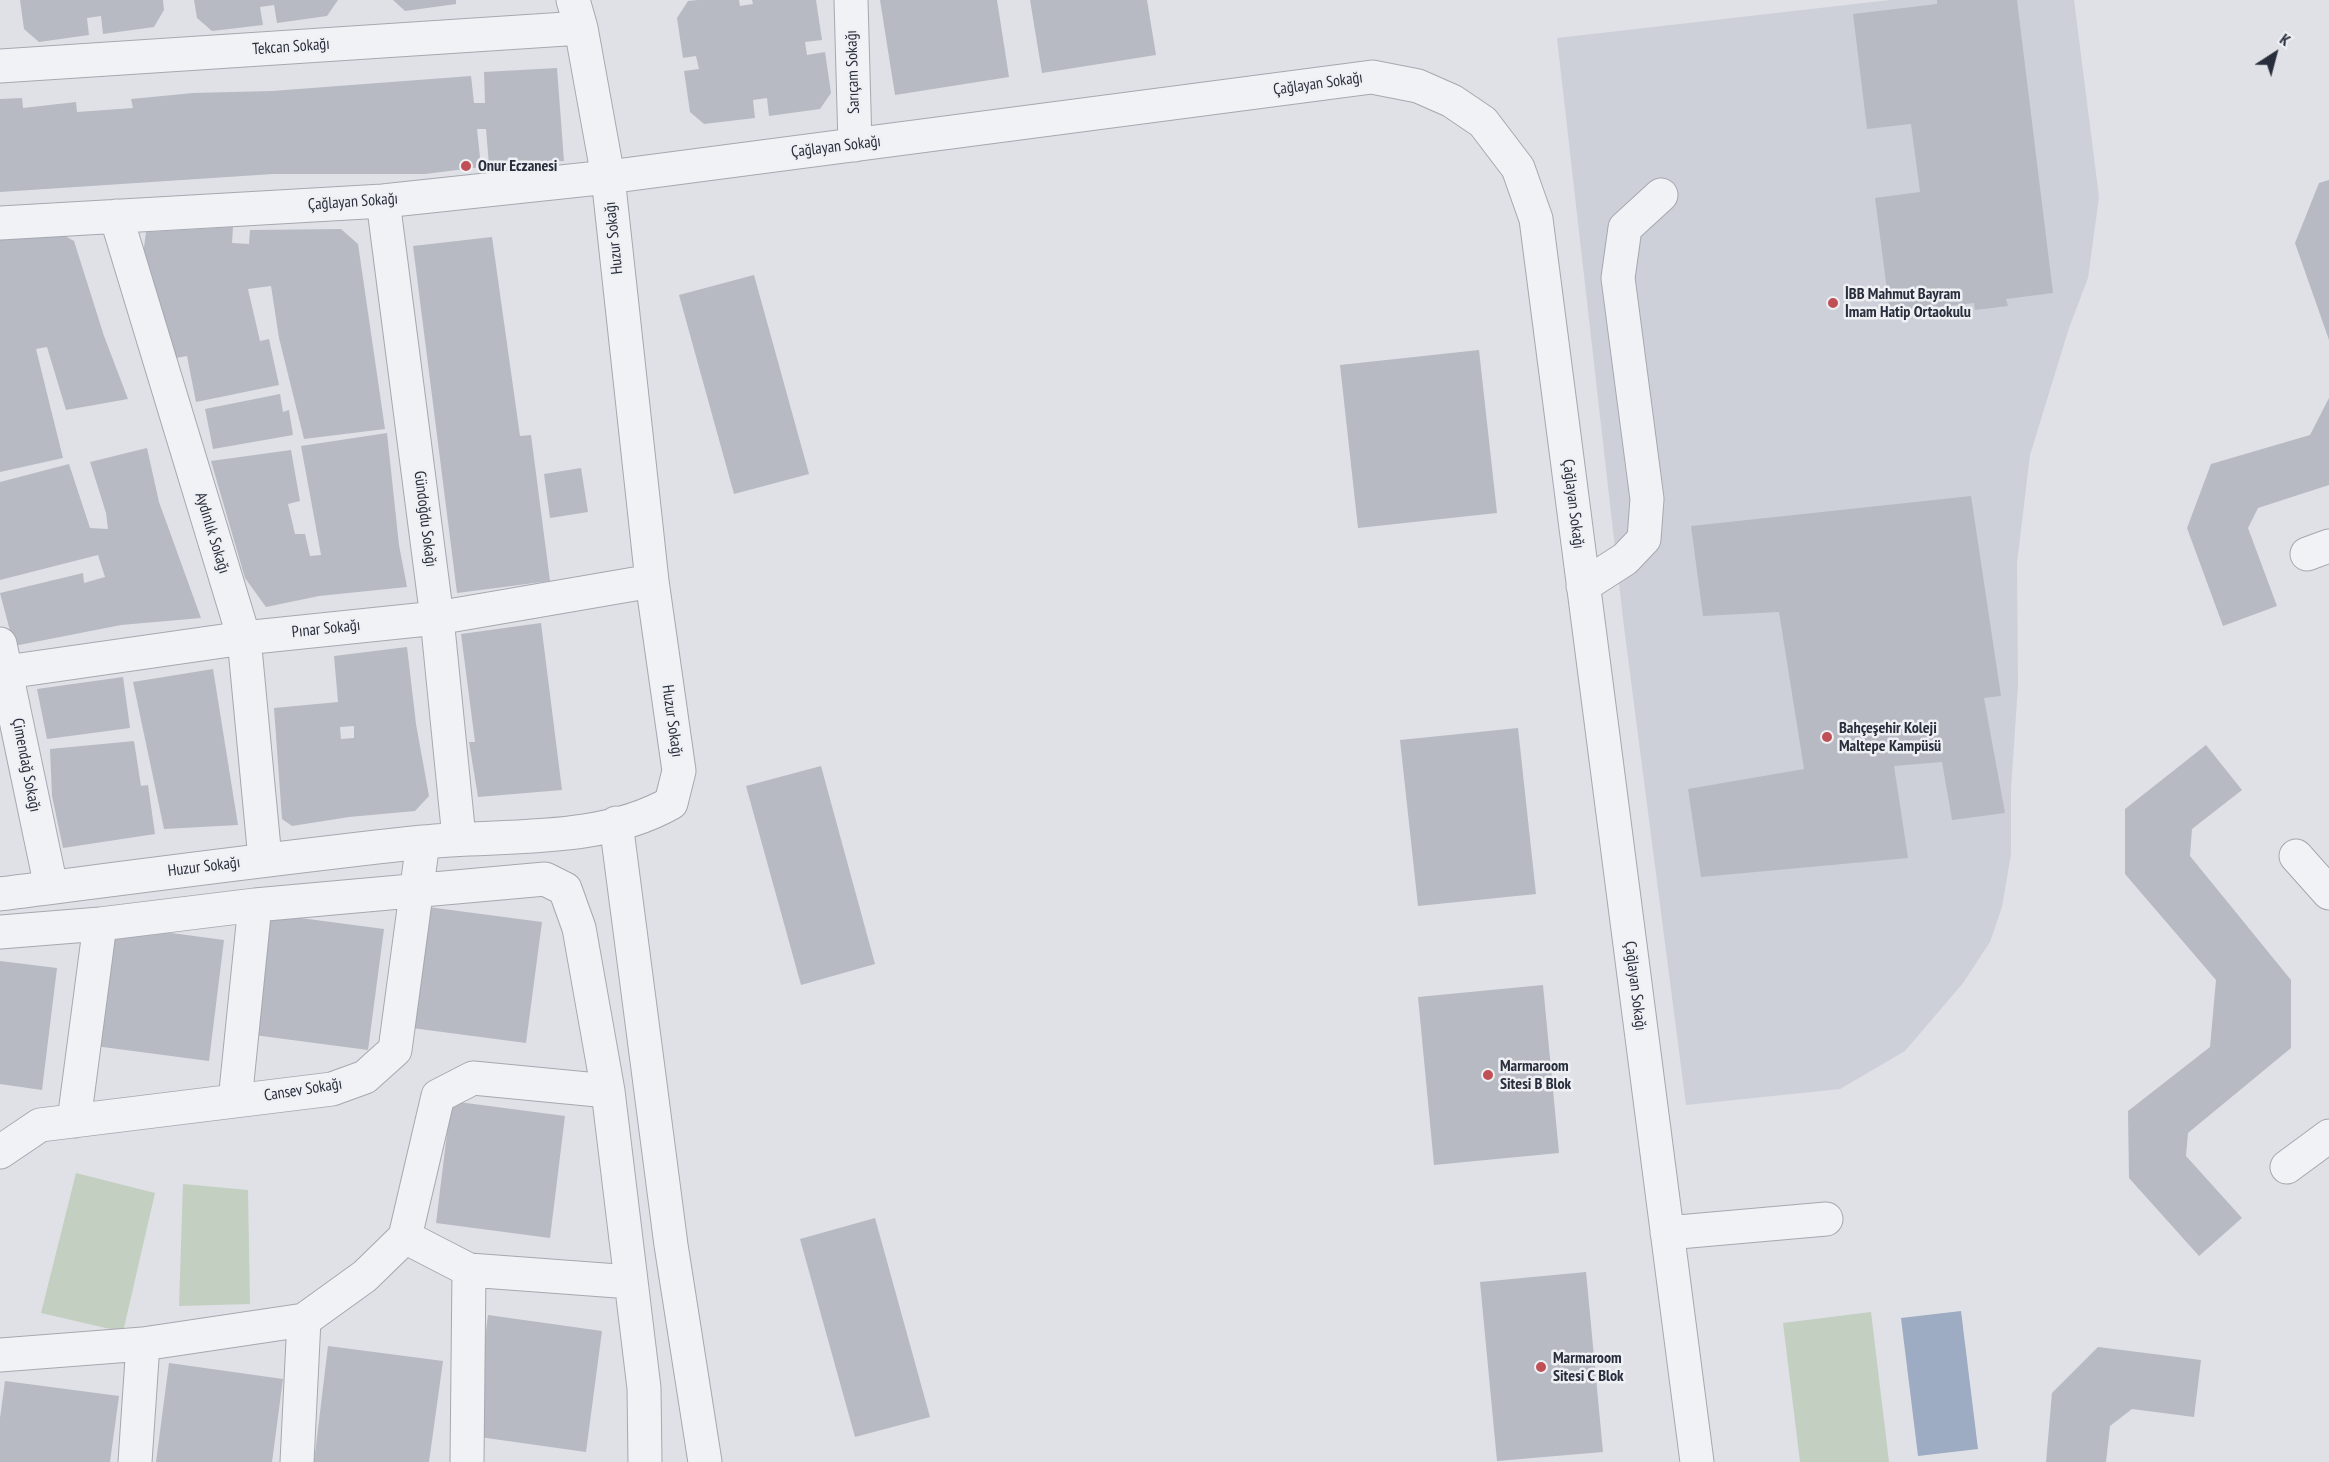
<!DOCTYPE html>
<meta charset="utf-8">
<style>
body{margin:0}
#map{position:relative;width:2329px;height:1462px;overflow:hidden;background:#dfe1e6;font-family:"PT Sans Narrow",sans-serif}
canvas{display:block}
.north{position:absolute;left:2245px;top:24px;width:60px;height:60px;-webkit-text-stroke:4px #eef0f4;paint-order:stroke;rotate:36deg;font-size:16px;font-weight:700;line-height:24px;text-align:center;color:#292e3c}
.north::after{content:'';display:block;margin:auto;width:21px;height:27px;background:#292e3c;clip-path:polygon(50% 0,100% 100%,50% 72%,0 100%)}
</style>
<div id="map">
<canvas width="2329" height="1462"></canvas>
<div class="north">K</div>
</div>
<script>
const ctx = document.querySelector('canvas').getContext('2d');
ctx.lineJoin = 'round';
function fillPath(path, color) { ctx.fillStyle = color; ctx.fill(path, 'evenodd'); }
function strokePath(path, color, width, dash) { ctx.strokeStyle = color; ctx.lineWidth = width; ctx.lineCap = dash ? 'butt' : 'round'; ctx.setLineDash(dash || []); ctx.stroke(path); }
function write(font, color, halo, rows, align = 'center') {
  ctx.font = font + ' "PT Sans Narrow",sans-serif'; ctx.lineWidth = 5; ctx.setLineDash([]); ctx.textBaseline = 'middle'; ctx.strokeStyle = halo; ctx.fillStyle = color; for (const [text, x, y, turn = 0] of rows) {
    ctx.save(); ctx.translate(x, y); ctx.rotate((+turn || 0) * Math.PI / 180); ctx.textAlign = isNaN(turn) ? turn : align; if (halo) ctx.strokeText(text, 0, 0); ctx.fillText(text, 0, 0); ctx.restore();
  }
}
fillPath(new Path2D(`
 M1890 0H2074L2099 197 2088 278 2069 328 2030 455 2017 563 2018 685 2011 789V854L2002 907 1990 942 1963 983 1905 1051 1840 1089 1686 1105 1624 627 1557 38Z`), '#cdd0d8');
fillPath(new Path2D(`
 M76 1173 155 1193 123 1332 41 1313Z
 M183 1184 248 1190 250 1304 179 1306Z
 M1871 1312 1889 1462H1800L1783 1323Z`), '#c3cfc1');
fillPath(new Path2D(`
 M1961 1311 1978 1449 1918 1456 1901 1318Z`), '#9dacc3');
fillPath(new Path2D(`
 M20 0H163L164 10 154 27 103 34 101 16 87 18 89 35 39 42 24 29Z
 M194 0H338L327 16 277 23 274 5 260 7 263 25 212 31 197 18Z
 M393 0H456V4L405 11Z
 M698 0H739L740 6 753 4 752 0H816L822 40 805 42 807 55 825 52 831 93 820 109 769 116 767 98 753 100 755 118 704 124 690 112 684 71 699 69 696 56 683 58 677 18 688 1Z
 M880 0H997L1009 77 895 95Z
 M1030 0H1147L1156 55 1042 73Z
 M1937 0H2017L2053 293 2006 299 2008 306 1975 310 1974 303 1890 313 1875 198 1920 192 1911 124 1867 129 1853 14 1937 4Z
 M557 68 564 161 489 165 486 129H477L481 167 425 174H273L0 192V99L22 98 23 108 76 102 77 112 133 108 131 99 193 93 272 91 471 76 474 103H485L484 72Z
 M2329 180V340L2295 243 2319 183Z
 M233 227 232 243 249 244 250 230 341 229 358 244 385 429 304 439 279 338 271 286 248 289 260 341 269 339 279 385 196 402 187 356 176 358 143 255 146 232Z
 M58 232 74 241 104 336 128 399 66 410 47 347 36 349 63 458 0 472V234Z
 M492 237 520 436 531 435 550 581 457 593 413 246Z
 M754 275 809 474 734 494 679 295Z
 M1479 350 1497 513 1358 528 1340 365Z
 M280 394 283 412 289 410 293 435 213 449 205 409Z
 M2329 398V485L2258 508 2248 528 2277 606 2223 626 2187 528 2211 464 2310 435Z
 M387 433 399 545 407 587 319 596 266 607 245 578 211 461 291 450 300 501 288 504 295 534H305L310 556 321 555 301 446Z
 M147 448 159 502 201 618 121 625 14 646 0 593 83 573 84 583 105 577 98 555 0 580V482L69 464 90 528 108 529 106 513 90 462Z
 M581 468 588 512 550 518 544 474Z
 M1971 496 2001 696 1984 698 2005 813 1952 820 1942 762 1894 766 1908 858 1701 877 1688 789 1804 769 1779 612 1703 616 1691 526Z
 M541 623 562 790 478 797 469 742H475L461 634Z
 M407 647 416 724 429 796 415 811 349 817 292 826 282 819 274 708 338 702 334 656ZM354 726V738L341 739 340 727Z
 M213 669 238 825 164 829 133 682Z
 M123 677 130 728 47 739 37 689Z
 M1518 728 1536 894 1418 906 1400 740Z
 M134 741 141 786 148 785 155 834 63 848 52 796 50 749Z
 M2206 745 2242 790 2192 829 2190 856 2291 980V1048L2188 1133 2186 1156 2242 1218 2199 1256 2129 1178 2128 1111 2210 1047 2216 980 2125 874V809Z
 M821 766 875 964 801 985 746 786Z
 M428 907 542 922 526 1043 412 1028Z
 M270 914 384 929 368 1050 254 1035Z
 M111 925 224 940 209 1061 95 1046Z
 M0 961 57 968 42 1090 0 1084Z
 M1543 985 1559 1153 1434 1165 1418 997Z
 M451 1101 565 1116 550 1238 436 1223Z
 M875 1218 930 1417 855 1437 800 1239Z
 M1586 1272 1603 1452 1497 1461 1480 1282Z
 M488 1315 602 1331 586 1452 472 1436Z
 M328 1346 443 1361 429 1462H314Z
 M2098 1347 2201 1360 2194 1417 2132 1409 2110 1426 2106 1462H2046L2052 1393Z
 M169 1363 283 1379 272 1462H156Z
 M5 1381 119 1396 110 1462H0V1418Z`), '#b7bac3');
const minor = new Path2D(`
 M851 0 855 145
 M0 66 581 28
 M383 201 437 618 459 838
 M116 216 244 638 265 859
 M0 223 383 201 608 177 1372 77 1418 86 1452 101 1483 122 1518 168 1536 219 1697 1462
 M2307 554 2329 546
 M1583 586 1625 559 1644 539 1647 499 1618 278 1625 228 1661 195
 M0 644 51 887
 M0 673 244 638 437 618 652 581
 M616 823 671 1245 705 1462
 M2296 856 2329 893
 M0 894C141 876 282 857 423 842 504 834 599 844 671 803L679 771 652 581 608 177 581 28 573 0
 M0 932 100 924 255 905 545 879 565 889 579 928 608 1091 644 1388 645 1462
 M235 1101 255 905
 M74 1121 100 924
 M0 1152 40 1125 332 1089 365 1077 395 1050 423 842
 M2287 1167 2329 1136
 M1667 1233 1826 1219
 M405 1237 469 1270 631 1282
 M0 1355 143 1344 304 1320 365 1276 405 1237 438 1096 473 1078 608 1091
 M135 1462 143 1344
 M297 1462 304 1320
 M467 1462 469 1270`);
strokePath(minor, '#a5a8b0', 35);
strokePath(minor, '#f1f2f5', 33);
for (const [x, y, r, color] of [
 [466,166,6,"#bf5056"],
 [1833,303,6,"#bf5056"],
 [1827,737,6,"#bf5056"],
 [1488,1075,6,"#bf5056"],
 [1541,1367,6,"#bf5056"]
]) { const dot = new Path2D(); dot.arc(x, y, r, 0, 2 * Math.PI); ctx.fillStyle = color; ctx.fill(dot); strokePath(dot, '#eef0f4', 2); }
write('16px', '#292e3c', '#eef0f4', [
 ["Tekcan Sokağı",291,47,-4],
 ["Sarıçam Sokağı",853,72,-92],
 ["Çağlayan Sokağı",1318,84,-8],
 ["Çağlayan Sokağı",836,147,-7],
 ["Çağlayan Sokağı",353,202,-4],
 ["Huzur Sokağı",614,238,-96],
 ["Çağlayan Sokağı",1573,504,83],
 ["Gündoğdu Sokağı",425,519,83],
 ["Aydınlık Sokağı",212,533,73],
 ["Pınar Sokağı",326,629,-6],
 ["Huzur Sokağı",672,721,82],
 ["Çimendağ Sokağı",26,765,79],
 ["Huzur Sokağı",204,867,-7],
 ["Çağlayan Sokağı",1635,986,83],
 ["Cansev Sokağı",303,1090,-9]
]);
write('bold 16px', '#292e3c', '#eef0f4', [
 ["Onur Eczanesi",478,166],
 ["İBB Mahmut Bayram",1845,294],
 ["İmam Hatip Ortaokulu",1845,312],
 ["Bahçeşehir Koleji",1839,728],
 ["Maltepe Kampüsü",1839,746],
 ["Marmaroom",1500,1066],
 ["Sitesi B Blok",1500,1084],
 ["Marmaroom",1553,1358],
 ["Sitesi C Blok",1553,1376]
], 'left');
</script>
